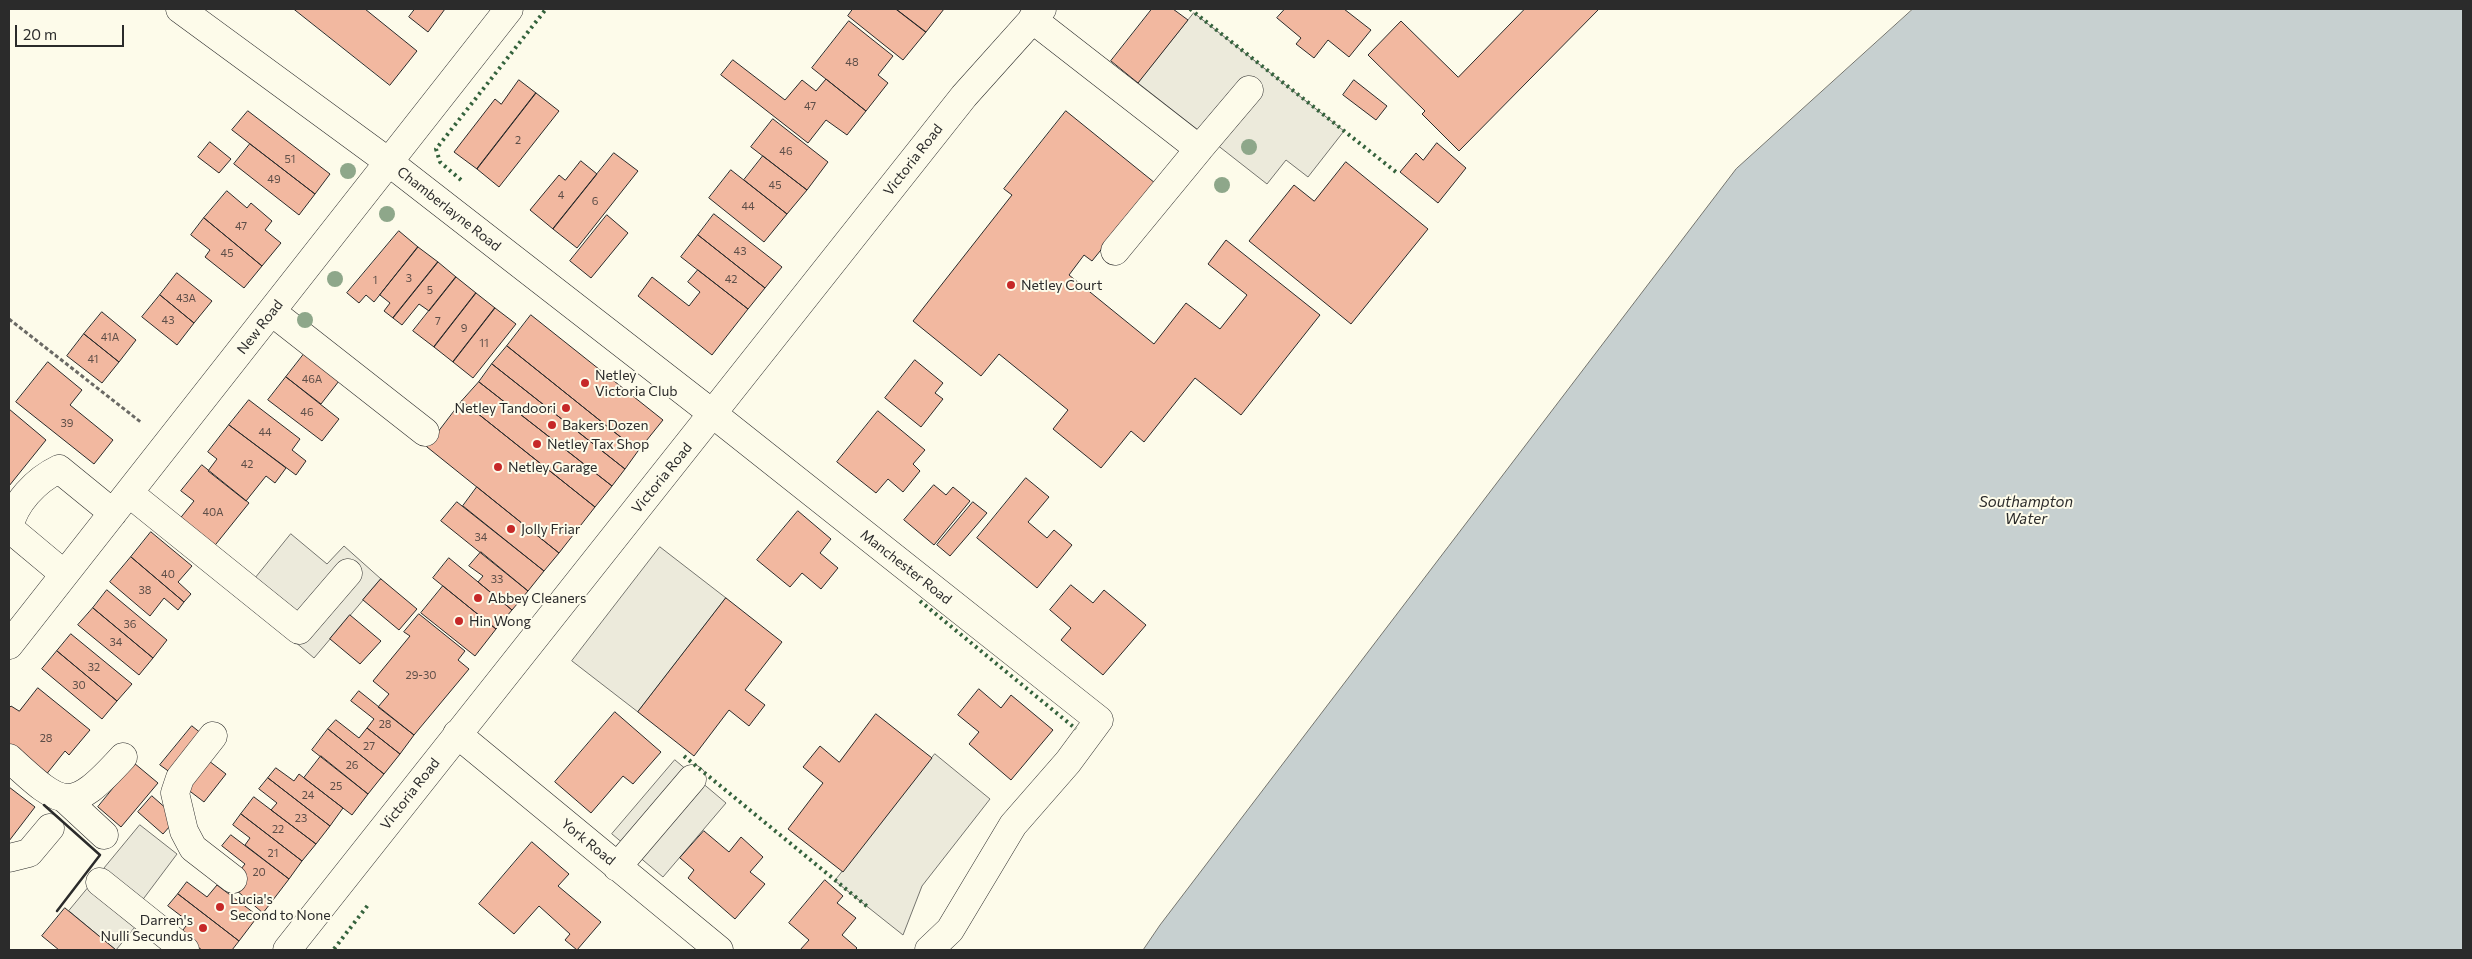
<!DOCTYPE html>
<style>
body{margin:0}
#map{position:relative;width:2472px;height:959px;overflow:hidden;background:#fdfbea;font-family:Commissioner,sans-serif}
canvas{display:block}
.frame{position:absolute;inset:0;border:10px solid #2b2b2b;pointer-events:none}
.scale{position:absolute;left:15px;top:25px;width:109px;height:22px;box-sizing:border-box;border:2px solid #2b2b2b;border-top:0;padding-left:6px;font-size:15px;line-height:18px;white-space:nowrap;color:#2b2b2b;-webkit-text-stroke:4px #fdfbea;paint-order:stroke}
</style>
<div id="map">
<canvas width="2472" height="959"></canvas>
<div class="frame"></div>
<div class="scale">20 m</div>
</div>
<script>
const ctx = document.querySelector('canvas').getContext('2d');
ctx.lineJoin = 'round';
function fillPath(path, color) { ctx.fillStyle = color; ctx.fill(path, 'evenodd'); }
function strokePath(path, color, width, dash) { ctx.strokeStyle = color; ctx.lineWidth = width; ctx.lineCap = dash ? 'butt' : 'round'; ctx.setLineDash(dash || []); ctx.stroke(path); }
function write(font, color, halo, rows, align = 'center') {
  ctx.font = font + ' Commissioner,sans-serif'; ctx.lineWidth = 4; ctx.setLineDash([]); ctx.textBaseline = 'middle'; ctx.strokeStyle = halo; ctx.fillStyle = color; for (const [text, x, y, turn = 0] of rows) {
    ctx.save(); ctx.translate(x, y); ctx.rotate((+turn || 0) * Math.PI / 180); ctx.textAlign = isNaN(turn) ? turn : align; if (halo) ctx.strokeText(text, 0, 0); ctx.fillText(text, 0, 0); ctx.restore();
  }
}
const parking = new Path2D(`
 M1194 13 1344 131 1308 177 1286 160 1267 184 1138 83Z
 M291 534 327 564 344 546 381 579 314 658 241 596Z
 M660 547 726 598 638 712 572 661Z
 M935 754 990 799 922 886 903 935 835 881Z
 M675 760 726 803 663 877 612 834Z
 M140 825 177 854 141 902 149 910 116 950 69 911Z`);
fillPath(parking, '#eceadb');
strokePath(parking, '#74746e', 1);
const water = new Path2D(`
 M1913 9H2463V950H1143L1160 925 1736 169Z`);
fillPath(water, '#c7d0d0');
strokePath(water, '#74746e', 1);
const building = new Path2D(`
 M294 9H365L417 51 390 85Z
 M415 9H445L428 32 409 17Z
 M853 9H896L926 32 903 60 848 16Z
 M896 9H944L926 32Z
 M1152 9H1173L1188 20 1138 83 1111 61Z
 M1285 9H1344L1371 30 1349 57 1328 40 1314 58 1296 44 1301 38 1277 18Z
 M1525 9H1599L1459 151 1422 114 1425 111 1368 55 1401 21 1458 77Z
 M849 21 893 56 878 75 888 83 866 111 812 68Z
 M733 60 785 100 802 80 816 91 826 79 866 111 847 135 826 120 808 143 721 75Z
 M519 80 536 93 477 169 454 152 495 99 501 104Z
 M1354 80 1387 106 1376 120 1343 95Z
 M536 93 559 111 499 187 477 169Z
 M248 111 330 174 315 194 232 130Z
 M1066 111 1155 183 1092 261 1084 255 1069 275 1154 344 1186 303 1220 329 1247 295 1208 264 1226 240 1320 315 1241 415 1195 378 1144 442 1131 431 1101 468 1053 429 1068 410 999 354 981 376 913 321 1012 195 1004 189Z
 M773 119 828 162 807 190 751 147Z
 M210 142 231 159 219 173 198 157Z
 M1437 143 1466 168 1438 203 1400 172 1416 153 1423 160Z
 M250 144 315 194 299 215 234 164Z
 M614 153 638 171 577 248 553 229Z
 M763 156 807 190 787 214 744 180Z
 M581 161 597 174 553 229 530 210 559 175 565 180Z
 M1346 162 1428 229 1351 324 1249 241 1294 185 1314 201Z
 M731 170 787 214 764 242 709 198Z
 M227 191 247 208 251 203 272 221 265 230 281 243 262 266 204 218Z
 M714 214 782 267 765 288 698 235Z
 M607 215 628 233 591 278 570 261Z
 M204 218 262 266 244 288 205 257 210 250 191 235Z
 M399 231 418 247 374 302 366 295 359 303 347 293Z
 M698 235 765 288 748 309 681 257Z
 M418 247 438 262 393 318 384 311 390 303 380 295Z
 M438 262 456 277 429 311 419 304 402 325 393 318Z
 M698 270 748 309 712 355 638 296 652 277 689 306 700 292 688 282Z
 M177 273 212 301 194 323 160 295Z
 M456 277 476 293 434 347 413 331Z
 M476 293 495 308 453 362 434 347Z
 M160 295 194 323 177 345 142 317Z
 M495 308 516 324 473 378 453 362Z
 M102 312 136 340 119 362 84 334Z
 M531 315 663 420 638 451 507 346Z
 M84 334 119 362 102 383 67 356Z
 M507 346 638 451 625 469 492 364Z
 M304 354 339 381 321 404 286 377Z
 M915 360 943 383 935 393 943 399 921 427 885 398Z
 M48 362 82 390 70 405 113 440 94 464 16 402Z
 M492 364 625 469 612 486 479 382Z
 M286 377 339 419 322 441 268 400Z
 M479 382 612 486 595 507 462 401Z
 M249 400 300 439 292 450 306 461 296 475 229 425Z
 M462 401 595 507 559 553 427 447Z
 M9 409 46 440 9 486Z
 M878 411 925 450 913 464 920 471 903 492 888 479 876 493 837 462Z
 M229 425 286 468 275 483 266 476 246 501 208 471 217 459 208 452Z
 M202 465 249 503 212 549 178 521 194 501 181 491Z
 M1026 478 1049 497 1028 522 1047 538 1054 530 1072 545 1037 588 977 538Z
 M934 485 946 495 953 487 970 501 934 545 904 520Z
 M477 487 559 553 544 571 463 506Z
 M457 502 544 571 528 591 441 521Z
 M973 502 987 513 950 556 937 545Z
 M798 511 831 539 820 553 838 568 821 589 802 573 790 587 757 560Z
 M151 532 192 566 178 582 191 594 184 602 131 557Z
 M481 552 528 591 512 610 478 582 483 576 469 566Z
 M131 557 184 602 178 610 164 598 150 616 110 582Z
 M449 558 512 610 496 629 433 578Z
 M381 579 417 609 399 630 363 600Z
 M1071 585 1093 603 1104 590 1146 625 1103 675 1061 640 1071 628 1050 610Z
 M443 586 496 629 475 656 421 613Z
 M107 590 167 640 153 658 93 608Z
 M726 598 782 642 745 690 765 705 749 726 729 710 694 756 638 712Z
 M93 608 153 658 139 675 78 625Z
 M419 614 465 651 458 660 469 669 414 735 378 707 389 694 373 681 410 636 404 632Z
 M350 615 381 641 360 664 330 639Z
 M71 634 132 684 117 701 57 651Z
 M57 651 117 701 102 719 42 669Z
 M38 688 90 730 69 755 65 751 45 776 9 747V708L11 706 19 711Z
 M979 689 1001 708 1011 695 1053 730 1011 780 969 744 979 732 958 715Z
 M359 691 414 735 400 754 367 728 374 719 351 701Z
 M615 712 661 752 633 784 623 776 591 813 555 782Z
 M876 714 932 758 843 872 788 829 823 783 803 767 820 746 839 762Z
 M336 720 359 738 367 728 400 754 384 774 328 729Z
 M192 726 202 734 171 773 160 765Z
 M328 729 384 774 368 794 312 750Z
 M321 756 368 794 352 815 304 778Z
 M209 761 226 774 204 802 187 789Z
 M134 763 158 783 121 827 98 807Z
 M276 768 294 781 299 774 343 808 330 826 268 778Z
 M268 778 330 826 316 844 271 810 277 803 259 789Z
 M9 787 35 807 9 841Z
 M152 796 177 818 163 834 138 812Z
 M254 797 316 844 302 861 241 814Z
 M241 814 302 861 289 879 245 845 250 838 233 825Z
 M704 831 729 852 741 837 763 857 750 872 765 884 735 919 688 878 694 870 680 858Z
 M231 835 289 879 263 913 229 884 245 864 222 846Z
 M532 842 569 874 558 886 601 922 577 950 565 940 570 934 539 906 514 934 479 904Z
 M825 880 843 896 837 903 856 918 842 935 857 948 855 950H800L809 940 789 923Z
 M187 882 207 897 217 885 258 916 239 941 178 894Z
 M178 894 239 941 232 950H202L180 934 189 922 168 906Z
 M65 908 116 950H59L42 936Z`);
fillPath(building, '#f2b8a0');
strokePath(building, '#2b2b2b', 1);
const minor = new Path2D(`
 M180 9 390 163 713 414 1099 720 1068 762 1013 825 950 930 929 950
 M1032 19 1199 149 1115 251
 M1199 149 1249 90
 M272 312 425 432
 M129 493 299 630 348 573
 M9 528C14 503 36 480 59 469L113 513
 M9 528 64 574
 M9 645 509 9
 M457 734 719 950
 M213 736 180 778 175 793 184 831 193 848 233 879
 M9 758C64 809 71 814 123 757
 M64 798 104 835
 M9 858 29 853 50 828
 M617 867 692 779
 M100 882 185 950
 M287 950 964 96 1042 9`);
strokePath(minor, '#2b2b2b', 29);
strokePath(new Path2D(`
 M9 319 142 423`), '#6a6964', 3, [4, 2.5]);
strokePath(minor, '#fdfbea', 28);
strokePath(new Path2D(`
 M1190 9 1396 172
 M461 180 440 162 436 149 546 9
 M920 601 1076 729
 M684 756 869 908
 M334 949 368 905`), '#34623c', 4, [2.5, 4]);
strokePath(new Path2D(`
 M44 805 100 855 57 911`), '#2b2b2b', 2.5);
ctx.fillStyle = '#8ea78a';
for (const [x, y] of [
 [1249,147],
 [348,171],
 [1222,185],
 [387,214],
 [335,279],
 [305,320]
]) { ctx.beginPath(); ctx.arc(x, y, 8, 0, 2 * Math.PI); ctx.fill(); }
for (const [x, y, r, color] of [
 [1011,285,5,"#c62828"],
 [585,383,5,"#c62828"],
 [566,408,5,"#c62828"],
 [552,425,5,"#c62828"],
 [537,444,5,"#c62828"],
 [498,467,5,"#c62828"],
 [511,529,5,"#c62828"],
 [478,598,5,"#c62828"],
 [459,621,5,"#c62828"],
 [220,907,5,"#c62828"],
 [203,928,5,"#c62828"]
]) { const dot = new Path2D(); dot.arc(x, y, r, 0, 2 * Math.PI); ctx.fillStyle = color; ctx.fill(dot); strokePath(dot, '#fdfbea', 2); }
write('11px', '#5d4e48', null, [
 ["48",852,62],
 ["47",810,106],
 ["2",518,140],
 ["46",786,151],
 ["51",290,159],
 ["49",274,179],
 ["45",775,185],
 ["4",561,195],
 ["6",595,201],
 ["44",748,206],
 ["47",241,226],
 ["43",740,251],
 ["45",227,253],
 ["3",409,278],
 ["42",731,279],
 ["1",375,280],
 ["5",430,290],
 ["43A",186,298],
 ["43",168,320],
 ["7",438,321],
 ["9",464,328],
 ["41A",110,337],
 ["11",484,343],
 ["41",93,359],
 ["46A",312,379],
 ["46",307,412],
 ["39",67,423],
 ["44",265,432],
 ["42",247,464],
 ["40A",213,512],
 ["34",481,537],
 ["40",168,574],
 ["33",497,579],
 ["38",145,590],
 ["36",130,624],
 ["34",116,642],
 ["32",94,667],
 ["29-30",421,675],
 ["30",79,685],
 ["28",385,724],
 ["28",46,738],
 ["27",369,746],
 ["26",352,765],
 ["25",336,786],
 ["24",308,795],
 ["23",301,818],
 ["22",278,829],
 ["21",273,853],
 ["20",259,872]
]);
write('14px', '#2b2b2b', '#fdfbea', [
 ["Victoria Road",913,160,-52],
 ["Chamberlayne Road",449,209,38],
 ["New Road",260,327,-52],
 ["Victoria Road",662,478,-51],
 ["Manchester Road",906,567,38],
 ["Victoria Road",410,794,-52],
 ["York Road",588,842,39]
]);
write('14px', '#2b2b2b', '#fdfbea', [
 ["Netley Court",1021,285],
 ["Netley",595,375],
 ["Victoria Club",595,391],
 ["Netley Tandoori",556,408,"right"],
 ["Bakers Dozen",562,425],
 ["Netley Tax Shop",547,444],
 ["Netley Garage",508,467],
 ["Jolly Friar",521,529],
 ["Abbey Cleaners",488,598],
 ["Hin Wong",469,621],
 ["Lucia's",230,899],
 ["Second to None",230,915],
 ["Darren's",193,920,"right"],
 ["Nulli Secundus",193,936,"right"]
], 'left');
write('italic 15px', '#2b2b2b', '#fdfbea', [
 ["Southampton",2026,502],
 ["Water",2026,519]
]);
</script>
